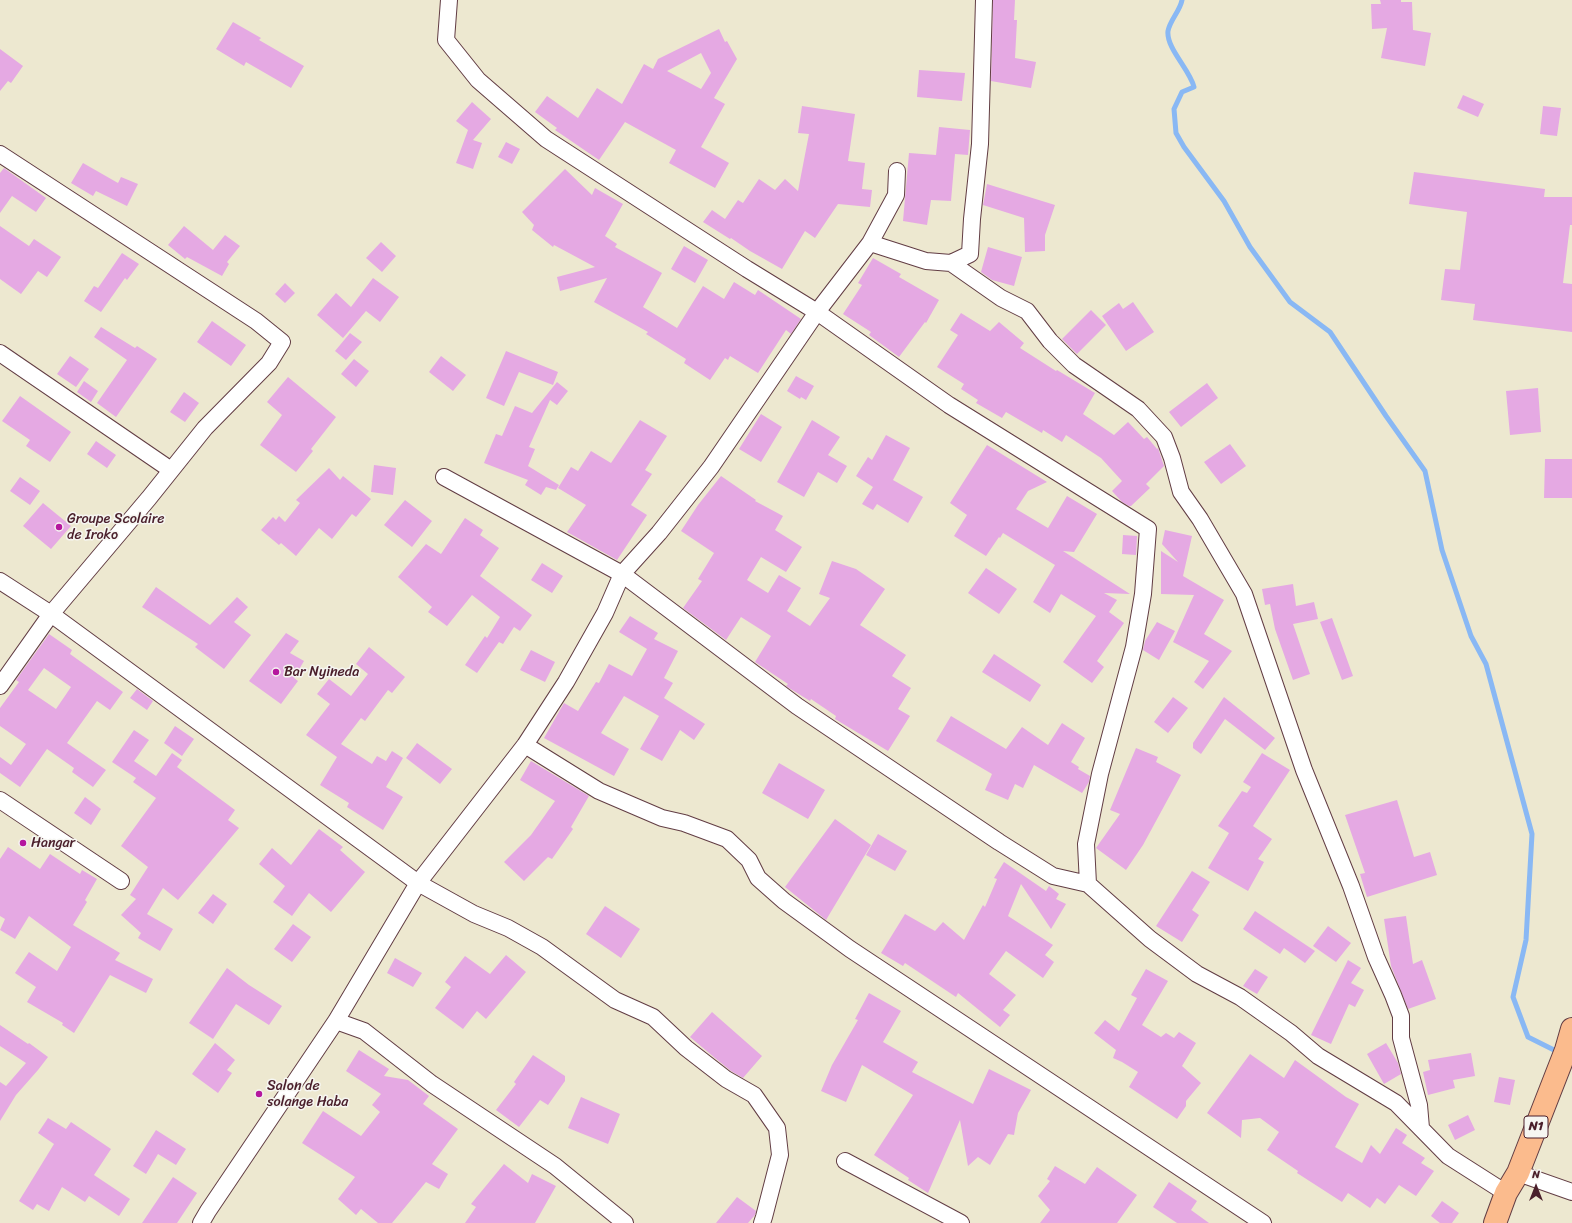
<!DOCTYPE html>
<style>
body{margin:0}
#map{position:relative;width:1572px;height:1223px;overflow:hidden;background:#ede8d0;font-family:Sriracha,sans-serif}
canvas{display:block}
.north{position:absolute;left:1516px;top:1167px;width:40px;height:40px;-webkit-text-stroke:3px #f6f6f2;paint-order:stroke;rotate:0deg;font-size:11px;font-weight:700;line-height:16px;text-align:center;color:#4a1f2b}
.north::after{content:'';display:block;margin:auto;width:14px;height:18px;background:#4a1f2b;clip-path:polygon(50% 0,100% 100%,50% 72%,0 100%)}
</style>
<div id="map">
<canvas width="1572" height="1223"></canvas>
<div class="north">N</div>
</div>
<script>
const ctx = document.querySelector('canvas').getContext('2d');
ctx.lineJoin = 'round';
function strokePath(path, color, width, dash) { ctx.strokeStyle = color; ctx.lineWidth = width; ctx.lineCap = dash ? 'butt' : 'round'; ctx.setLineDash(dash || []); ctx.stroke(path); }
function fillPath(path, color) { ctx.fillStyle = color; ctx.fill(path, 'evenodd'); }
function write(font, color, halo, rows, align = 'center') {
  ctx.font = font + ' Sriracha,sans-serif'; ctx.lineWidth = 3; ctx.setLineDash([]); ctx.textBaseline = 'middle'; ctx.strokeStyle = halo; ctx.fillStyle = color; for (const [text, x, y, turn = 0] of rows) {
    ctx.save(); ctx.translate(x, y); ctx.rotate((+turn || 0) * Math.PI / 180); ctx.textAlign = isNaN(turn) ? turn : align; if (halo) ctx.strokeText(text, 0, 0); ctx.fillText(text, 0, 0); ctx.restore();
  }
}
strokePath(new Path2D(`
 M1182 0C1180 11 1170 20 1168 31 1166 48 1190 70 1194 87L1182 92 1174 109 1176 133 1184 147 1224 201 1250 247 1290 302 1330 332 1386 416 1425 471 1442 550 1471 636 1486 664 1532 834 1526 940 1513 997 1528 1037 1560 1053`), '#89b8f4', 5);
fillPath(new Path2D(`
 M993 0H1015L1014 20H1017L1015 58 1036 62 1031 88 991 81Z
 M1380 0H1401V2H1412L1413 30 1431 33 1425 66 1381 58 1387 28 1372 29 1371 4H1381Z
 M233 22 261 38 259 40 304 66 291 88 246 62 244 66 216 49Z
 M719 29 725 42 727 41 737 59 714 98 725 104 701 147 729 163 715 188 669 163 676 150 625 122 599 160 555 130 557 128 535 112 547 96 578 118 597 88 622 104 644 64 653 69 658 59ZM701 53 711 73 701 89 667 71Z
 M0 49 23 66 11 83 8 81 0 91Z
 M919 70 965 73 962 101 917 97Z
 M1463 95 1484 104 1478 117 1457 108Z
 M472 102 491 119 473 140 482 143 473 169 456 163 468 130 456 121Z
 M802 106 855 114 848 161 865 163 862 189 872 190 870 207 838 204 815 238 805 231 782 269 750 251 731 238 730 239 703 222 712 210 725 219 738 200 743 203 759 179 775 190 785 179 798 191 809 134 798 133Z
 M1543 106 1561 108 1557 136 1540 134Z
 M939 127 970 130 968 155 955 154 951 201 931 200 927 225 903 221 909 153 936 155Z
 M506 142 520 149 512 164 498 157Z
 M83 163 118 183 121 177 138 184 127 206 96 191 93 196 71 183Z
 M4 168 46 198 36 212 12 196 0 213V173Z
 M565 169 592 195 595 188 623 204 605 236 617 244 615 247 662 273 643 307 677 328 703 286 724 299 734 282 755 295 758 290 801 319 791 334 786 330 758 373 730 356 728 360 725 358 710 380 684 363 686 359 646 334 648 332 594 302 607 278 560 291 557 277 595 267 554 245 553 247 532 230 534 225 522 212Z
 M1414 172 1545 189 1544 197H1572V225H1570L1563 283 1572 284V332L1473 320 1475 304 1441 300 1445 269 1460 270 1467 212 1409 204Z
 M987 184 1055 205 1045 235V251L1025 252 1024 218 983 205Z
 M0 226 29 246 34 239 61 257 47 277 38 271 21 294 0 279Z
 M184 226 213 250 225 235 240 246 227 262 229 264 222 276 187 257 185 259 168 245Z
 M381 242 396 256 382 272 366 258Z
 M684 246 708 260 695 283 671 269Z
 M988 247 1022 257 1014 286 992 280 981 272Z
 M122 253 139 264 127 280 125 278 101 312 84 301 94 286 98 288Z
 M873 258 901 274 899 277 939 300 926 323 925 322 899 357 869 335 871 332 843 314 862 285 858 283Z
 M373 278 399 297 380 322 366 311 343 338 317 315 336 293 351 307Z
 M285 283 295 293 285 303 275 294Z
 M1133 302 1154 332 1126 351 1102 316 1119 303 1123 309Z
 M1091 310 1106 325 1077 354 1062 339Z
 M961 313 990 331 999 322 1024 343 1020 348 1056 371 1057 370 1095 393 1083 414 1114 435 1128 422 1144 439 1147 437 1157 449 1158 448 1164 466 1146 484 1150 488 1131 506H1129L1122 502 1112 491 1122 481 1101 458 1066 435 1062 442 1043 430 1042 433 1006 412 1002 418 976 403 978 400 961 389 964 384 937 367 958 335 950 330Z
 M212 321 246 345 231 366 197 342Z
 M101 327 135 348 137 346 157 359 116 417 97 403 127 360 94 337Z
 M350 333 362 342 346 360 335 351Z
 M506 351 558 372 553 385 519 372 504 406 486 398Z
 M70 356 89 369 76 387 57 374Z
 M441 356 466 375 453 391 429 372Z
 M354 359 369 371 356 387 341 374Z
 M796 376 814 386 806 400 801 397 800 399 787 391Z
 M288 377 336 417 311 449 313 451 296 472 260 445 282 415 267 402Z
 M84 381 98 391 91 402 77 392Z
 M557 382 568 391 557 405 550 400 529 447 535 449 528 466 559 485 556 490 546 487 541 495 525 485 528 480 484 463 496 434 502 436 515 406 532 413Z
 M1207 383 1218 398 1181 427 1169 412Z
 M1538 388 1541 432 1510 435 1506 391Z
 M184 392 199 403 185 422 170 412Z
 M20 396 71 432 50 462 26 446 30 440 2 421Z
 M761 414 782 427 761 462 739 449Z
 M640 420 667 436 645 470 652 474 631 505 647 515 617 560 567 532 586 505 558 488 571 467 578 471 591 451 611 463Z
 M812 420 840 437 828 455 847 466 837 483 818 472 804 497 777 482Z
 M886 435 910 448 893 480 923 497 908 523 877 504 873 510 862 504 873 487 856 476 868 457 872 460Z
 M96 441 116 455 107 468 87 454Z
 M1230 444 1246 466 1221 484 1204 462Z
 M987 445 1047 482 1028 491 1016 509 1048 528 1067 496 1097 514 1074 552 1063 551 1130 594 1104 593 1117 600 1109 612 1124 623 1097 661 1104 667 1092 683 1063 662 1096 616 1061 594 1050 613 1033 602 1055 565 1003 533 1000 538 999 537 986 556 954 536 967 515 950 503Z
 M1545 459H1572V498H1544Z
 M374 465 396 468 393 495 371 492Z
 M329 468 340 480 343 476 371 499 356 517 352 514 332 539 319 528 296 556 281 543 279 545 261 530 273 517 276 520 279 516 285 522 300 503 296 500Z
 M721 476 756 500 755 501 783 516 775 530 802 547 786 572 761 557 747 580 768 593 779 575 801 588 787 611 810 626 830 598 819 594 832 561 856 569 885 589 860 625 906 655 892 676 911 688 898 709 910 716 888 751 835 719 836 716 811 699 810 701 789 688 786 686 788 684 755 662 771 636 741 617 726 640 683 608 702 581 698 579 714 553 681 531 698 505Z
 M20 477 40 491 30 505 10 491Z
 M405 500 432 521 412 547 384 525Z
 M43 503 71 526 51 549 23 526Z
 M465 518 483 530 480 535 499 548 480 576 532 615 520 631 514 627 503 644 499 642 477 673 465 665 485 636 487 638 500 617 472 595 447 626 428 612 432 607 398 577 426 544 441 554Z
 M1165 530 1192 536 1183 576 1224 600 1204 634 1232 651 1203 689 1194 682 1209 661 1173 642 1194 595 1161 594V551L1178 562 1162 544Z
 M1123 535 1137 536 1136 555 1122 554Z
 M542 563 563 576 552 593 531 580Z
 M986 568 1017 589 999 614 968 593Z
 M1293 584 1296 606 1314 602 1318 619 1293 624 1310 674 1293 680 1275 629 1270 604 1265 605 1262 589Z
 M156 587 210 625 237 597 248 607 234 622 251 635 224 669 195 647 198 644 142 607Z
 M630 616 658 633 654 639 678 651 664 678 673 683 664 698 705 724 694 740 680 730 662 761 640 749 659 716 624 696 601 733 629 749 614 776 544 738 564 703 578 711 596 682 599 683 609 664 632 676 647 649 619 632Z
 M1332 618 1353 676 1342 680 1320 622Z
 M1157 622 1175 631 1159 660 1143 650 1145 641Z
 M286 633 299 641 290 653 304 661 294 678 298 681 281 704 249 681Z
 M49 634 72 650 70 654 123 692 110 710 97 701 67 743 106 770 93 787 72 772 74 768 47 749 20 787 0 773V757L11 765 26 744 0 726V708L19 682 16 680ZM44 668 71 687 56 709 28 690Z
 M369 647 405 677 392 693 388 690 365 721 361 718 341 744 372 764 377 756 386 761 392 751 403 758 386 787 403 797 383 830 347 807 349 803 320 785 337 757 306 735 330 704 317 694 329 679 351 696 368 674 356 664Z
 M531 650 555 662 545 682 520 670Z
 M994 654 1041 685 1030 702 982 672Z
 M137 689 153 701 147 710 130 698Z
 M1173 697 1188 708 1168 733 1154 722Z
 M1224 697 1275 738 1265 750 1225 719 1201 754 1193 748V743Z
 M951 716 1006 749 1022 727 1048 745 1062 723 1085 738 1071 762 1079 767 1078 769 1090 776 1089 782 1082 793 1034 765 1023 788 1015 784 1008 800 985 790 992 774 936 741Z
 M175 726 194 739 182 756 164 743Z
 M134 730 149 740 134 761 156 776 172 753 182 760 177 767 235 810 228 820 239 828 178 900 163 888 147 914 173 929 160 951 138 938 141 933 121 915 136 899 130 895 148 867 121 846 156 798 133 782 136 778 112 762Z
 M417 743 452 769 440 784 406 758Z
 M1136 748 1158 757 1156 762 1181 775 1143 845 1126 870 1096 848 1120 814 1110 810Z
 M1262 753 1290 770 1253 826 1272 839 1258 859 1264 862 1248 891 1208 868 1229 833 1218 826 1242 791 1247 793 1251 787 1243 782Z
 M531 761 589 796 571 827 573 829 552 859 548 857 524 881 504 862 531 835 555 801 520 780Z
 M779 763 825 790 808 819 762 793Z
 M85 797 101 809 91 825 74 813Z
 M1397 800 1414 857 1430 852 1437 875 1367 897 1360 874 1365 873 1345 815Z
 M835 819 871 845 826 920 785 887Z
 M319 829 343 847 340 850 365 872 331 912 309 893 292 916 273 902 285 886 259 864 272 848 291 865Z
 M878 834 907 851 895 871 866 855Z
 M8 847 40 869 50 854 80 874 82 870 97 879 85 900 87 902 73 925 120 953 115 960 153 979 146 993 110 975 74 1033 62 1025 63 1023 27 1002 36 987 15 973 29 952 57 971 71 947 29 916 15 939 0 930 5 919 0 916V859Z
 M1004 862 1046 891 1049 886 1059 894 1056 899 1066 904 1051 929 1021 884 1008 916 1053 945 1045 955 1054 962 1043 978 1006 951 989 974 1016 995 1003 1010 1010 1015 1000 1027 958 993 956 997 905 963 903 966 881 953 905 914 935 931 943 922 964 940 983 905 985 907 997 879 994 878Z
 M1192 871 1210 882 1192 910 1199 915 1182 942 1156 926Z
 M213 894 227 904 213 924 198 913Z
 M605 906 640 929 621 958 586 934Z
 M1255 911 1315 951 1305 963 1284 948 1280 954 1243 929Z
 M1406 916 1413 964 1422 960 1436 999 1408 1009 1391 966 1384 919Z
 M293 924 311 937 292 962 274 949Z
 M1328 926 1351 943 1336 962 1313 946Z
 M506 955 526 972 486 1019 477 1011 463 1029 435 1008 451 987 445 982 465 956 490 974Z
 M395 958 422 973 413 987 387 973Z
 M1348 960 1361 968 1351 983 1364 990 1355 1007 1349 1004 1331 1044 1311 1035Z
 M227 968 249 985 282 1006 269 1025 236 1004 213 1039 189 1023Z
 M1146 969 1168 981 1142 1025 1161 1037 1166 1033 1174 1038 1179 1032 1196 1043 1182 1066 1201 1083 1186 1101V1106L1177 1119 1129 1087 1138 1072 1122 1062 1113 1058 1116 1050 1094 1033 1105 1020 1119 1031 1137 998 1131 995Z
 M1255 969 1268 977 1257 994 1243 986Z
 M869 993 901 1011 883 1042 918 1062 912 1072 973 1104 989 1069 1031 1090 1018 1113 1014 1135 1008 1134 990 1165 978 1157 968 1166 960 1120 928 1193 908 1180 909 1178 874 1155 913 1095 862 1065 846 1102 821 1091 832 1065 858 1020 855 1019Z
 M712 1012 762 1056 743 1078 731 1071 715 1058 690 1037Z
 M0 1025 28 1044 29 1043 48 1057 38 1070 16 1095 0 1121V1082L6 1086 26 1063 0 1046Z
 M215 1043 235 1060 227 1070 232 1073 218 1093 192 1074Z
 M1386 1043 1398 1063 1401 1074 1384 1084 1367 1054Z
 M359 1050 389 1069 384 1076 408 1080 429 1096 423 1104 458 1129 432 1164 448 1174 439 1189 426 1182 392 1223H378L361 1209 356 1215 338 1199 355 1177 302 1143 323 1111 361 1136 380 1112 372 1105 381 1094 346 1071Z
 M1471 1053 1475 1076 1453 1080 1455 1088 1428 1095 1423 1072 1430 1070 1428 1060Z
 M1250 1054 1284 1078 1295 1060 1346 1097 1359 1104 1335 1147 1362 1163 1371 1145 1380 1154 1396 1128 1407 1135 1402 1143 1425 1158 1421 1163 1434 1171 1416 1196 1399 1185 1385 1204 1377 1198 1370 1208 1348 1193 1342 1202 1297 1173 1298 1171 1267 1150 1279 1132 1260 1118 1242 1120 1241 1138 1207 1113Z
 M533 1055 565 1076V1081L548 1105 540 1100 519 1127 496 1110 516 1084 514 1082Z
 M1499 1077 1515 1080 1510 1105 1494 1102Z
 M581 1097 620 1114 608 1144 568 1128Z
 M1468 1115 1475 1130 1455 1140 1448 1125Z
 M48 1118 66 1129 71 1122 111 1149 94 1175 130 1199 119 1216 89 1196 85 1202 62 1187 49 1211 37 1204 33 1210 19 1201 54 1144 38 1133Z
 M156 1130 186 1149 176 1165 158 1154 146 1174 133 1166Z
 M504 1164 528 1183 532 1174 556 1186 535 1223H465L476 1207 471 1204Z
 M1055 1166 1085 1184 1097 1167 1137 1195 1117 1223H1040L1050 1210 1038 1196 1050 1181 1047 1179Z
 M173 1177 197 1193 177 1223H142Z
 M1169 1182 1197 1201 1191 1210 1209 1223H1177L1153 1207Z
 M737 1197 756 1211 755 1215 748 1223H716Z
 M1442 1201 1459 1213 1452 1223H1440L1431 1216Z`), '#e5a9e3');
const street = new Path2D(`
 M0 154 256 321 282 342 269 363 205 428 149 498 51 614 0 686
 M897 171 896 195 870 243 817 312 949 405 1148 529 1143 594 1134 647 1100 774 1086 844 1088 884
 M870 243 926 261 951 263 970 254 972 219 980 144 984 0
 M951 263 1001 298 1027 311 1050 341 1074 365 1138 409 1164 437 1172 458 1181 492 1200 519 1244 594 1304 770 1351 886 1376 957 1393 995 1401 1016V1038L1419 1105 1421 1128
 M0 353 171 470
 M444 477 622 574 797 706 999 842 1053 876 1088 884 1150 939 1197 974 1240 997 1291 1033 1318 1056 1396 1103 1448 1156 1506 1193
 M0 581 51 614 418 883 474 914 508 928 542 947 615 1000 653 1017 686 1048 726 1079 754 1095 777 1128 780 1155 764 1217 762 1223
 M525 745 599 791 662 818 684 823 727 839 749 860 758 878 784 901 850 949 1263 1223
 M0 800 121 881
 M336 1021 364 1031 432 1084 555 1166 625 1223
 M845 1161 961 1223
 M1518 1173 1572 1192
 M201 1223 208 1211 336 1021 418 883 525 745 566 682 605 613 622 574 659 533 711 467 817 312 747 269 546 139 478 80 446 40 449 0`);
const highway = new Path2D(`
 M1495 1223 1506 1193 1518 1173 1566 1050 1572 1029`);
strokePath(street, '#623d44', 18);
strokePath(highway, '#623d44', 24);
strokePath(street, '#fff', 16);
strokePath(highway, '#fbbb8d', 22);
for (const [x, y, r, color] of [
 [59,527,4,"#b5179e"],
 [276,672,4,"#b5179e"],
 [23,843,4,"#b5179e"],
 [259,1094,4,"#b5179e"]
]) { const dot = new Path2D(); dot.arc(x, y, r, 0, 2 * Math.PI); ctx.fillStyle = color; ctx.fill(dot); strokePath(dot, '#f6f6f2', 1.5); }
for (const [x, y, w] of [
 [1536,1127,24]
]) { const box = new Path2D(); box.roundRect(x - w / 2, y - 11, w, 22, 3); ctx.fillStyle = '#f6f6f2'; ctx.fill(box); strokePath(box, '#4a1f2b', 1); }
write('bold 13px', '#4a1f2b', null, [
 ["N1",1536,1127]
]);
write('14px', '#4a1f2b', '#f6f6f2', [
 ["Groupe Scolaire",67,519],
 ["de Iroko",67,535],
 ["Bar Nyineda",284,672],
 ["Hangar",31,843],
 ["Salon de",267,1086],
 ["solange Haba",267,1102]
], 'left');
</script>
